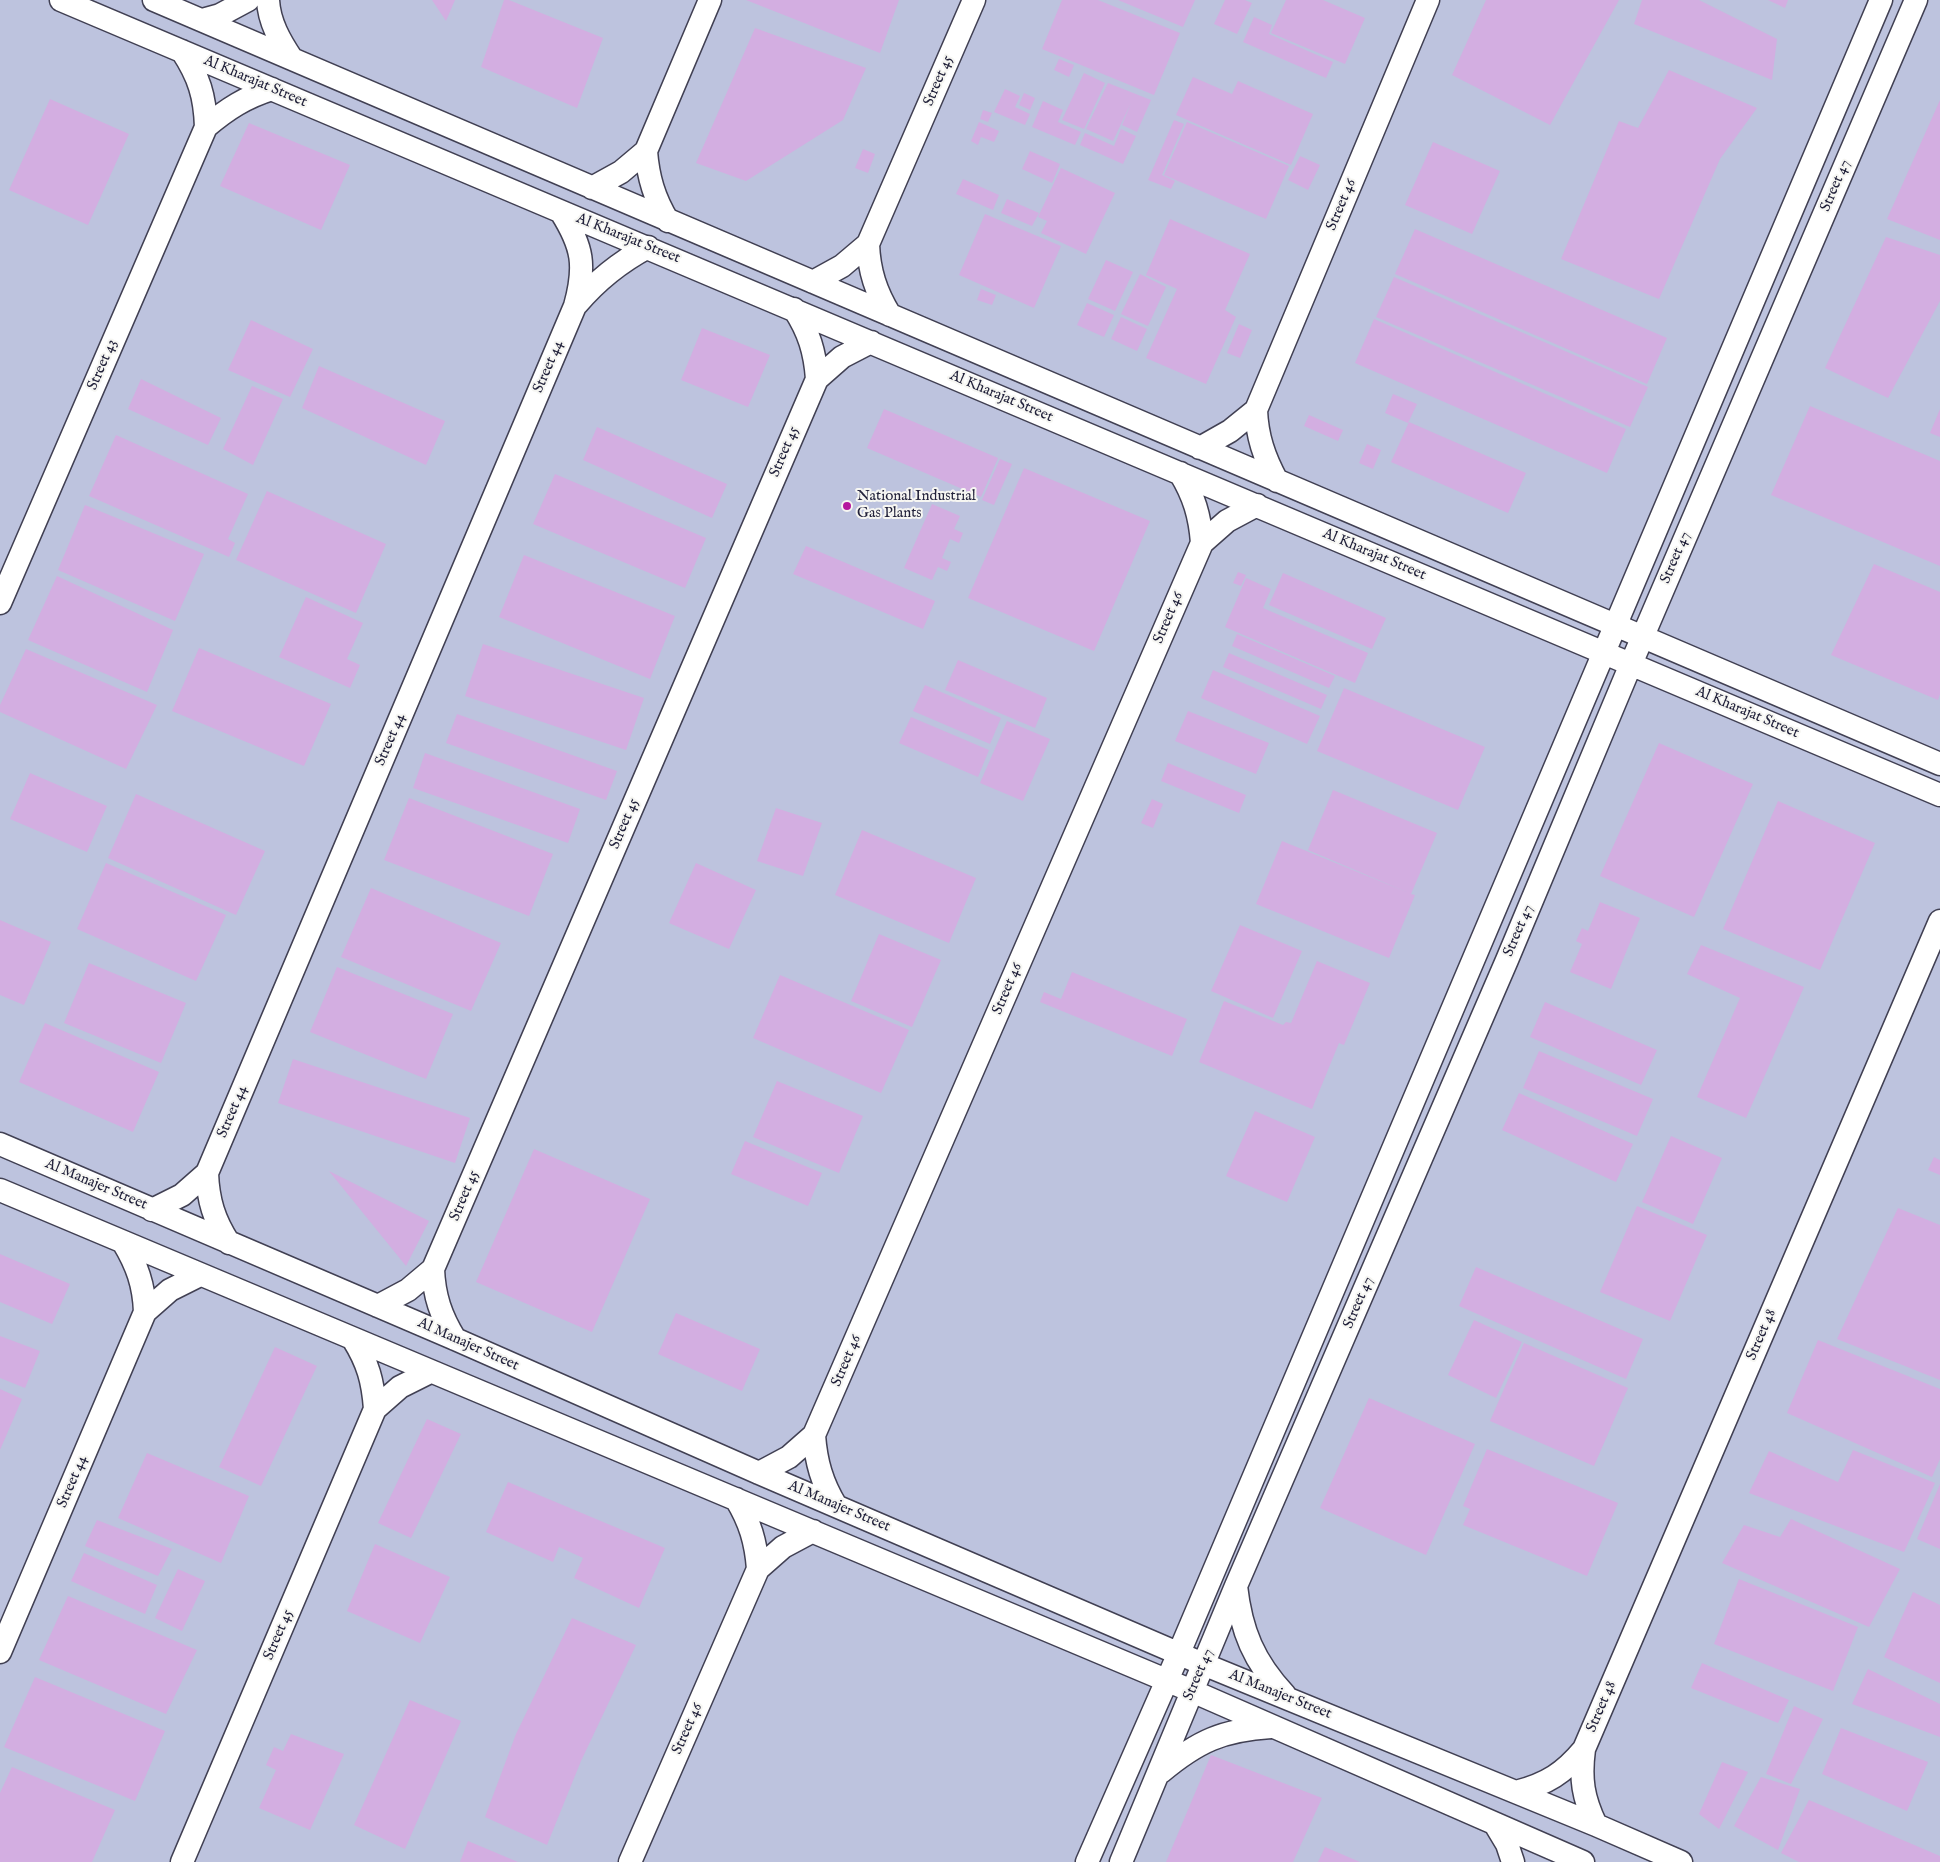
<!DOCTYPE html>
<style>
body{margin:0}
canvas{display:block;background:#f2ebda}
</style>
<canvas width="1940" height="1862"></canvas>
<script>
const ctx = document.querySelector('canvas').getContext('2d');
ctx.lineJoin = 'round';
function fillPath(path, color) { ctx.fillStyle = color; ctx.fill(path, 'evenodd'); }
function strokePath(path, color, width, dash) { ctx.strokeStyle = color; ctx.lineWidth = width; ctx.lineCap = dash ? 'butt' : 'round'; ctx.setLineDash(dash || []); ctx.stroke(path); }
function write(font, color, halo, rows, align = 'center') {
  ctx.font = font + ' "IM FELL English",serif'; ctx.lineWidth = 4; ctx.setLineDash([]); ctx.textBaseline = 'middle'; ctx.strokeStyle = halo; ctx.fillStyle = color; for (const [text, x, y, turn = 0] of rows) {
    ctx.save(); ctx.translate(x, y); ctx.rotate((+turn || 0) * Math.PI / 180); ctx.textAlign = isNaN(turn) ? turn : align; if (halo) ctx.strokeText(text, 0, 0); ctx.fillText(text, 0, 0); ctx.restore();
  }
}
fillPath(new Path2D(`
 M0 0H1940V1862H0Z`), '#bdc3de');
fillPath(new Path2D(`
 M432 0H455L446 21Z
 M504 0H509L603 38 577 108 481 67Z
 M746 0H899L880 53Z
 M1062 0H1098L1180 33 1154 95 1042 49Z
 M1118 0H1195L1183 27Z
 M1225 0H1245L1252 3 1237 34 1214 24Z
 M1286 0H1323L1365 18 1345 64 1271 33Z
 M1486 0H1619L1550 125 1452 75Z
 M1642 0H1699L1777 39 1772 80 1634 24Z
 M1768 0H1788L1785 8Z
 M1254 17 1272 25 1269 34 1333 62 1326 78 1243 42Z
 M755 28 866 68 843 120 746 181 696 163Z
 M1059 59 1074 65 1069 77 1054 70Z
 M1669 70 1757 108 1720 159 1659 299 1561 259 1619 121 1638 128Z
 M1084 73 1105 83 1084 129 1062 120Z
 M1193 77 1232 94 1238 81 1313 114 1291 165 1176 115Z
 M1108 83 1151 100 1137 132 1122 125 1131 103 1113 141 1086 129Z
 M1005 89 1020 96 1015 107 1030 114 1025 125 994 112Z
 M1024 93 1035 98 1030 110 1019 105Z
 M50 99 129 134 88 225 9 190Z
 M1940 100V240L1887 219Z
 M1043 101 1063 110 1058 122 1081 132 1075 145 1032 127Z
 M983 110 992 113 988 122 980 119Z
 M1174 120 1184 124 1162 175 1175 181 1171 189 1148 180Z
 M979 122 999 131 994 142 981 137 978 145 971 141Z
 M1187 122 1289 166 1266 219 1164 175Z
 M249 123 350 165 321 230 220 186Z
 M1121 129 1136 136 1123 164 1080 145 1085 133 1114 146Z
 M1433 142 1500 171 1472 234 1405 205Z
 M863 149 875 154 868 173 855 168Z
 M1030 151 1060 164 1052 183 1022 169Z
 M1300 156 1320 165 1308 190 1288 180Z
 M1061 168 1115 193 1086 254 1041 233 1047 221 1038 217Z
 M963 179 999 195 993 210 956 194Z
 M1007 199 1039 213 1032 226 1001 213Z
 M985 214 1061 246 1034 308 959 275Z
 M1170 219 1250 254 1225 310 1236 317 1206 384 1146 358 1177 289 1146 275Z
 M1415 229 1667 338 1647 384 1395 274Z
 M1886 237 1940 255V301L1888 398 1825 368Z
 M1106 260 1133 272 1115 311 1088 299Z
 M1140 274 1166 287 1148 326 1121 314Z
 M1394 277 1648 387 1630 427 1376 317Z
 M981 289 996 295 992 305 977 300Z
 M1087 303 1114 315 1104 337 1077 325Z
 M1121 317 1147 329 1137 351 1111 339Z
 M1374 319 1626 429 1607 473 1355 363Z
 M251 320 313 349 290 397 228 370Z
 M1239 324 1252 330 1240 358 1227 353Z
 M702 328 770 355 748 407 681 380Z
 M319 366 445 421 426 465 302 408Z
 M141 379 221 418 208 445 128 409Z
 M252 386 283 399 253 465 223 449Z
 M1393 394 1417 404 1408 423 1385 413Z
 M1810 406 1940 461V566L1771 495Z
 M884 409 998 458 981 497 867 448Z
 M1940 409V437L1930 433Z
 M1309 415 1343 430 1338 441 1304 426Z
 M1409 422 1526 473 1508 513 1391 462Z
 M597 427 727 484 712 518 583 460Z
 M116 435 248 494 228 539 235 543 229 557 89 496Z
 M1367 444 1381 450 1373 469 1359 463Z
 M1000 459 1012 464 994 505 982 500Z
 M1024 468 1150 521 1094 651 968 598Z
 M555 474 706 538 685 588 533 524Z
 M267 491 386 544 356 613 236 560Z
 M932 504 960 516 954 529 963 533 959 543 950 539 942 558 951 562 947 571 938 567 932 580 904 568Z
 M85 505 204 554 175 621 58 570Z
 M806 546 935 601 923 629 793 574Z
 M524 555 675 616 650 679 499 617Z
 M1874 564 1940 592V694L1938 700 1831 655Z
 M1238 572 1246 575 1241 586 1233 583Z
 M1283 573 1386 618 1372 649 1269 605Z
 M57 576 173 630 147 692 28 640Z
 M1246 578 1271 589 1263 608 1368 653 1355 683 1225 627Z
 M306 597 363 623 347 659 360 665 350 688 279 657Z
 M1237 634 1335 676 1329 688 1232 646Z
 M483 644 644 698 626 750 465 696Z
 M199 648 331 704 304 766 172 711Z
 M26 649 157 705 126 769 0 712V705Z
 M1229 653 1327 695 1321 709 1223 667Z
 M958 660 1047 698 1035 728 945 690Z
 M1213 670 1320 716 1307 744 1201 698Z
 M925 685 1001 718 990 744 913 711Z
 M1344 688 1485 747 1458 810 1317 751Z
 M1188 711 1269 743 1256 774 1175 741Z
 M457 714 617 771 606 800 446 743Z
 M911 717 989 750 978 777 899 743Z
 M1007 721 1050 739 1023 801 980 783Z
 M1659 743 1753 784 1694 917 1600 876Z
 M425 753 580 809 568 843 413 788Z
 M1168 763 1246 795 1239 813 1161 781Z
 M30 773 107 806 87 852 10 819Z
 M1333 790 1437 833 1411 894 1415 895 1389 958 1256 904 1282 841 1409 893 1308 850Z
 M136 794 265 851 236 915 108 858Z
 M409 798 553 854 529 916 384 860Z
 M1152 799 1163 804 1153 828 1141 823Z
 M1778 801 1875 843 1820 970 1723 929Z
 M776 808 822 823 803 876 757 861Z
 M862 830 976 878 949 943 835 895Z
 M106 863 226 915 196 981 77 929Z
 M696 863 756 890 729 949 669 923Z
 M371 888 501 943 471 1011 341 957Z
 M1600 902 1640 918 1611 989 1570 972 1582 944 1576 941 1582 928 1588 931Z
 M0 920 51 942 24 1005 0 995Z
 M1240 925 1302 951 1273 1018 1211 991Z
 M879 934 941 960 912 1027 851 1001Z
 M1701 945 1804 987 1746 1118 1697 1097 1740 998 1687 974Z
 M1317 961 1370 983 1344 1045 1339 1043 1312 1109 1199 1062 1224 1001 1283 1025 1286 1022 1291 1023Z
 M89 963 186 1003 161 1063 64 1023Z
 M337 967 453 1014 426 1079 310 1032Z
 M1072 972 1187 1019 1172 1056 1040 1002 1044 992 1061 999Z
 M780 975 909 1030 881 1093 753 1038Z
 M1545 1002 1657 1050 1641 1085 1530 1037Z
 M45 1023 159 1072 133 1132 19 1082Z
 M1539 1051 1653 1099 1637 1136 1523 1088Z
 M293 1059 470 1118 455 1163 278 1103Z
 M777 1081 863 1116 839 1173 753 1137Z
 M1519 1093 1633 1144 1616 1182 1502 1130Z
 M1255 1111 1315 1137 1287 1202 1226 1176Z
 M1671 1136 1722 1158 1693 1224 1642 1202Z
 M745 1141 822 1173 808 1206 731 1174Z
 M534 1149 650 1199 592 1332 476 1282Z
 M1934 1157 1940 1160V1175L1928 1170Z
 M329 1171 429 1221 406 1266Z
 M1637 1206 1707 1235 1670 1321 1600 1292Z
 M1898 1208 1940 1225V1380L1837 1339Z
 M0 1254 70 1284 52 1324 0 1302Z
 M1476 1267 1643 1339 1626 1379 1459 1306Z
 M676 1313 760 1349 742 1391 658 1354Z
 M1474 1320 1522 1342 1496 1398 1448 1375Z
 M0 1336 40 1351 25 1388 0 1378Z
 M1818 1340 1940 1389V1459L1932 1477 1787 1413Z
 M1524 1343 1628 1388 1594 1466 1490 1421Z
 M275 1347 317 1366 261 1486 219 1467Z
 M0 1389 22 1399 0 1450Z
 M1369 1398 1475 1444 1426 1555 1320 1508Z
 M427 1419 461 1434 411 1538 378 1523Z
 M1487 1449 1618 1503 1587 1576 1463 1525 1470 1509 1463 1506Z
 M1853 1450 1935 1483 1904 1552 1749 1493 1769 1451 1838 1482Z
 M147 1453 249 1496 221 1563 118 1518Z
 M508 1482 665 1548 639 1608 574 1578 583 1558 559 1547 553 1562 486 1532Z
 M1940 1484V1549L1917 1539Z
 M1791 1519 1900 1569 1869 1627 1722 1563 1744 1525 1780 1537Z
 M97 1520 172 1549 158 1576 85 1546Z
 M375 1544 450 1577 420 1643 347 1611Z
 M84 1553 157 1585 145 1614 71 1581Z
 M178 1569 205 1581 182 1631 155 1618Z
 M1739 1579 1858 1627 1833 1691 1714 1644Z
 M1913 1592 1940 1605V1683L1884 1657Z
 M68 1596 197 1650 166 1714 39 1660Z
 M572 1618 636 1645 581 1761 547 1845 485 1817 516 1734Z
 M1702 1663 1789 1700 1778 1723 1691 1688Z
 M1868 1669 1940 1704V1737L1852 1704Z
 M35 1677 165 1731 135 1801 4 1747Z
 M410 1700 461 1721 405 1849 354 1825Z
 M1794 1706 1823 1719 1791 1784 1766 1774Z
 M1841 1728 1928 1762 1907 1811 1822 1774Z
 M291 1734 344 1754 310 1830 259 1808 276 1770 266 1765 274 1747 283 1751Z
 M1211 1755 1322 1798 1293 1862H1166Z
 M1722 1762 1748 1772 1719 1829 1699 1814Z
 M12 1767 115 1810 92 1862H0V1793Z
 M1761 1777 1800 1789 1778 1850 1734 1826Z
 M1809 1800 1940 1856V1862H1799L1781 1853Z
 M468 1841 518 1862H460Z
 M1325 1847 1360 1862H1318Z`), '#d3aee1');
const minor = new Path2D(`
 M61 0 1940 795
 M154 0 1940 764
 M268 0C269 22 280 41 292 59
 M202 20 220 15 248 0
 M182 51C199 77 205 96 206 127
 M646 151C648 177 654 198 668 221
 M592 188 621 172 646 151 710 0
 M868 244C869 271 876 292 890 315
 M813 282 842 266 868 244 974 0
 M577 304C598 279 620 262 648 247
 M794 309C809 332 815 352 817 379
 M1256 410C1257 436 1264 457 1277 481
 M1200 448 1230 431 1256 410 1428 0
 M1180 473C1194 496 1200 516 1202 543
 M0 603 206 127C227 109 246 97 272 89
 M0 1144 455 1339 759 1473 1203 1664 1596 1825 1681 1862
 M207 1173C208 1200 214 1220 229 1243
 M0 1190 1192 1691 1583 1862
 M152 1210 182 1195 207 1173 575 306C586 266 583 247 561 212
 M123 1242C137 1265 144 1285 145 1312
 M433 1269C434 1296 441 1316 455 1339
 M378 1306 408 1290 433 1269 817 379 842 357 871 342
 M353 1339C368 1363 373 1381 375 1409
 M814 1435C816 1462 822 1483 836 1506
 M759 1473 789 1457 814 1435 1202 543 1227 521 1257 505
 M736 1499C750 1522 756 1542 758 1569
 M1236 1586C1241 1631 1254 1662 1285 1695
 M0 1652 145 1312 170 1290 200 1275
 M1161 1772C1198 1741 1223 1730 1271 1727
 M1516 1792C1547 1784 1564 1773 1584 1749
 M1495 1824 1507 1844 1513 1862
 M1596 1825C1583 1798 1580 1779 1584 1749L1940 921
 M182 1862 375 1409 400 1387 430 1372
 M630 1862 758 1569 783 1547 813 1531
 M1087 1862 1179 1653 1881 0
 M1121 1862 1236 1586 1507 960 1631 664 1916 0`);
strokePath(minor, '#414053', 25);
strokePath(minor, '#fff', 22);
for (const [x, y, r, color] of [
 [847,506,5,"#b5179e"]
]) { const dot = new Path2D(); dot.arc(x, y, r, 0, 2 * Math.PI); ctx.fillStyle = color; ctx.fill(dot); strokePath(dot, '#f6f6f2', 2); }
write('15px', '#22223b', '#f6f6f2', [
 ["Street 45",939,81,-67],
 ["Al Kharajat Street",255,82,23],
 ["Street 47",1836,186,-67],
 ["Street 46",1342,205,-67],
 ["Al Kharajat Street",628,239,22],
 ["Street 43",103,365,-67],
 ["Street 44",549,367,-67],
 ["Al Kharajat Street",1001,397,23],
 ["Street 45",785,452,-67],
 ["Al Kharajat Street",1374,555,23],
 ["Street 47",1676,558,-67],
 ["Street 46",1169,618,-67],
 ["Al Kharajat Street",1747,713,23],
 ["Street 44",391,740,-67],
 ["Street 45",625,824,-67],
 ["Street 47",1519,931,-67],
 ["Street 46",1008,989,-67],
 ["Street 44",233,1112,-67],
 ["Al Manajer Street",96,1185,23],
 ["Street 45",465,1196,-67],
 ["Street 47",1359,1303,-67],
 ["Street 48",1762,1335,-67],
 ["Al Manajer Street",468,1345,24],
 ["Street 46",847,1361,-67],
 ["Street 44",73,1482,-67],
 ["Al Manajer Street",839,1507,23],
 ["Street 45",279,1635,-67],
 ["Street 47",1199,1675,-67],
 ["Al Manajer Street",1280,1695,22],
 ["Street 48",1602,1707,-67],
 ["Street 46",688,1729,-66]
]);
write('15px', '#22223b', '#f6f6f2', [
 ["National Industrial",857,497],
 ["Gas Plants",857,514]
], 'left');
</script>
